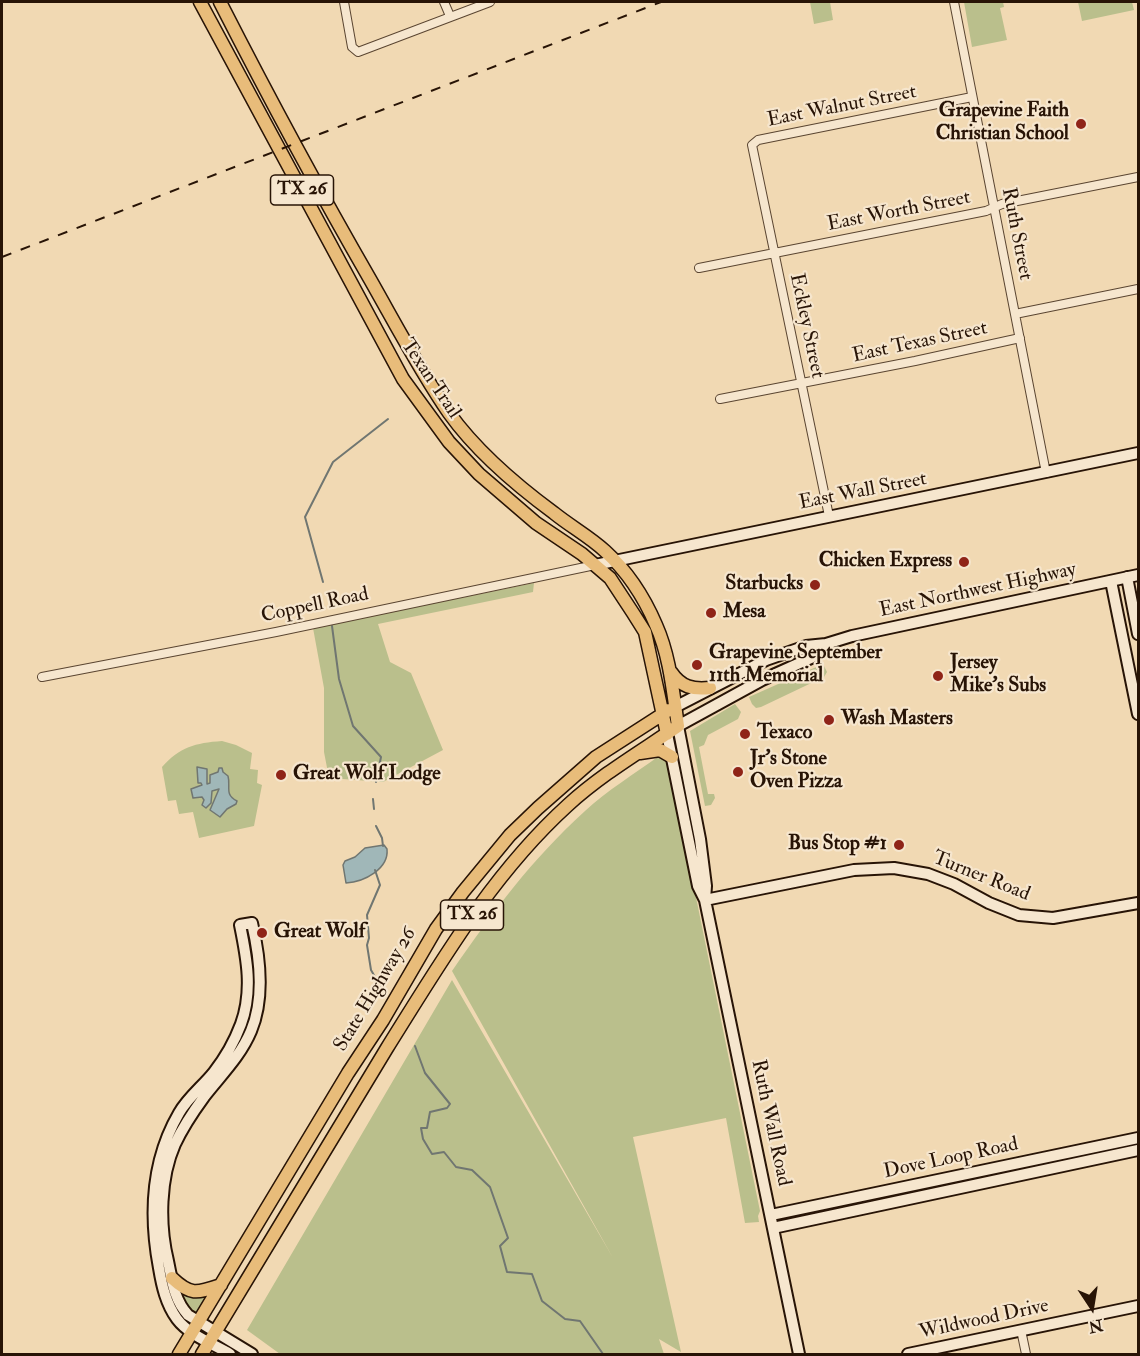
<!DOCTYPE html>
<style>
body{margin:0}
#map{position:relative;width:1140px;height:1356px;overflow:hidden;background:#f1d9b3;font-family:"IM FELL Double Pica",serif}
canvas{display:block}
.frame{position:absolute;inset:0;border:3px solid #281406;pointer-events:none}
.north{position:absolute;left:1062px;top:1278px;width:60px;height:60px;-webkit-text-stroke:4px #f6e6ce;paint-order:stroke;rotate:168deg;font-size:16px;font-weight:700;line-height:24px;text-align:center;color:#281406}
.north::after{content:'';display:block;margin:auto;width:21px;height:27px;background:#281406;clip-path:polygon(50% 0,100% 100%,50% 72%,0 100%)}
</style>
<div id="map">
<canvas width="1140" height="1356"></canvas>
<div class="frame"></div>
<div class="north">N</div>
</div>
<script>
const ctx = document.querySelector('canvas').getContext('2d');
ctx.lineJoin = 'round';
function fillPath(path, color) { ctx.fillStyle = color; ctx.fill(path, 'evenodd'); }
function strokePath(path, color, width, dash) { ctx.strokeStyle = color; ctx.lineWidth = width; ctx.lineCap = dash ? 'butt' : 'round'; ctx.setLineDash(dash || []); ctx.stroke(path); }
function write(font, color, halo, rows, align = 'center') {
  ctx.font = font + ' "IM FELL Double Pica",serif'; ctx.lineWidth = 4.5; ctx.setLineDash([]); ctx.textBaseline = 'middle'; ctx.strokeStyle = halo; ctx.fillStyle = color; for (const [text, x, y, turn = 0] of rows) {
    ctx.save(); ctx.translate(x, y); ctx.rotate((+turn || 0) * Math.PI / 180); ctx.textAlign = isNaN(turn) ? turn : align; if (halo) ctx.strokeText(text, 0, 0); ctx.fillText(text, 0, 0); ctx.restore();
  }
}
fillPath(new Path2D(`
 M810 2H830L833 20 814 24Z
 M964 2H1003L1004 7 1000 8 1007 40 972 47Z
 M1078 2H1132L1134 10 1082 21Z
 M534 583 533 592 378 624 390 662 411 673 443 750 383 782 329 778 324 752V688L313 628Z
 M823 664 827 672 824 677 761 707 756 708 752 704 749 697Z
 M735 704 741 712 738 719 708 735 704 745 699 747 708 794H714L715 798 711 805 705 806 690 731Z
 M222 741 236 745 252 753 250 769 258 770 257 783 262 785 254 826 199 838 193 812 179 814 176 800 168 801 162 767C180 747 195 743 222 741Z
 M659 756 669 765 760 1211 758 1216 759 1222 745 1223 726 1118 633 1137 681 1352 659 1339 664 1354H280L247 1330 452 980 613 1258 452 971C493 912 531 860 585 811 608 790 634 774 659 756Z
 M182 1292 210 1293 196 1314 186 1304Z`), '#babf8c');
const water = new Path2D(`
 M197 767 207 769V784L210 783V775L218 772 219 768H222L223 772 228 776C231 786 224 795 237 801L236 804 227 809 220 817 210 810 219 789 212 791 211 803 206 808 202 805 204 800 202 797 193 798 191 789 202 785 201 783H198Z
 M384 845 387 849C389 869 364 882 346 883L343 865 345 861 355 857 365 848Z`);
fillPath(water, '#a0b7b8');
strokePath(water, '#707671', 1.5);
strokePath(new Path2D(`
 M323 582 305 517 333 462 388 419
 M332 626 339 679 353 726 381 757 376 782
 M373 799 374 809
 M376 826 382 838 383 846
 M375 870 380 885 367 915 369 938 367 945 371 970 382 989
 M415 1046 425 1073 450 1104 447 1108 430 1112 427 1128H421L423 1139 432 1154 444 1152 456 1167 472 1170 490 1187 508 1238 500 1246 507 1272 532 1274 542 1301 565 1319 580 1321 603 1354`), '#707671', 2);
const street = new Path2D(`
 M344 2 352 47 358 52 490 2
 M444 2 450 16
 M954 2 1046 473
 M699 268 986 211 1002 204 1138 177
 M1015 314 1138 289
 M720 399 915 361 1020 338
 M829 516 752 145 758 140 972 97
 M42 677 276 632 595 565
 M1021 1330 1026 1354`);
const secondary = new Path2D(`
 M595 565 1138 453
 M1127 577 1138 634
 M1111 581 1138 714
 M675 707 766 660 806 646 826 644 852 636 1138 575
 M667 734 698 886 705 900 799 1354
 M705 900 854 870 894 868 928 874 954 884 989 903 1019 915 1053 918 1138 903
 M705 900 706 886 700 839 678 726 762 680 811 658 826 644
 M771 1215 1138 1138
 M773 1228 1138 1150
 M230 1354C213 1344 189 1335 177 1319 166 1304 162 1286 159 1268 149 1215 151 1161 179 1113 188 1097 203 1086 214 1072 225 1058 235 1040 241 1024 253 991 247 959 240 925L252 923C260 957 265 998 251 1031 240 1057 221 1075 204 1097 193 1112 183 1127 175 1144 160 1178 159 1224 168 1261 172 1280 174 1300 188 1315L252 1354
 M908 1354 1138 1306`);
const primary = new Path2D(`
 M200 2 403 379 449 442 479 474 536 523 582 554 610 578 633 613 645 632 667 734
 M671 672C681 687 693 690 710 688
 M640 753 660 750 672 757
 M172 1278C191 1296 197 1293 221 1285
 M179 1354 348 1073 383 1020 436 929 463 892 510 835 538 808 596 757 669 710
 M202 1354C264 1252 325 1150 387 1048 441 962 492 874 568 805 602 774 640 752 678 726 673 693 670 656 656 625 644 597 627 571 605 551 590 537 570 526 554 513 516 485 477 452 449 413 420 371 396 325 371 281 318 189 268 96 220 2`);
strokePath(street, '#5a4531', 10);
strokePath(secondary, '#281406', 14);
strokePath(primary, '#281406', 15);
strokePath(street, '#f6e6ce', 8);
strokePath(secondary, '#f6e6ce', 10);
strokePath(primary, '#e8bc7a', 12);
strokePath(new Path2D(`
 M2 257 661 2`), '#281406', 2, [10, 10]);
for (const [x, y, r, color] of [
 [1081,124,6,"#8f2418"],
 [964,562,6,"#8f2418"],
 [815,585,6,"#8f2418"],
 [711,613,6,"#8f2418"],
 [697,665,6,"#8f2418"],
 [938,676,6,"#8f2418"],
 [829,720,6,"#8f2418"],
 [745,734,6,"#8f2418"],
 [738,772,6,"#8f2418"],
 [281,775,6,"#8f2418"],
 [899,845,6,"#8f2418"],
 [262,933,6,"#8f2418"]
]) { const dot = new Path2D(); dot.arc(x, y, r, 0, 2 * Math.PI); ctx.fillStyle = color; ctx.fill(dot); strokePath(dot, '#f6e6ce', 2); }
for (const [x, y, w] of [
 [302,190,63],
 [472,915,63]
]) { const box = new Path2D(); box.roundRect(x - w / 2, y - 15, w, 30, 4.5); ctx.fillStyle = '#f6e6ce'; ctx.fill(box); strokePath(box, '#281406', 1.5); }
write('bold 18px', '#281406', null, [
 ["TX 26",302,190],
 ["TX 26",472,915]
]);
write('20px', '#281406', '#f6e6ce', [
 ["East Walnut Street",842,107,-11],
 ["East Worth Street",899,212,-11],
 ["Ruth Street",1016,234,79],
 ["Eckley Street",806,326,78],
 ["East Texas Street",920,343,-12],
 ["Texan Trail",430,379,56],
 ["East Wall Street",863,492,-11],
 ["East Northwest Highway",978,591,-12],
 ["Coppell Road",315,606,-12],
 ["Turner Road",981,877,22],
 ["State Highway 26",376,990,-59],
 ["Ruth Wall Road",770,1123,78],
 ["Dove Loop Road",951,1159,-12],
 ["Wildwood Drive",984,1320,-12]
]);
write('bold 20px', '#281406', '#f6e6ce', [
 ["Grapevine Faith",1069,112,"right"],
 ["Christian School",1069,135,"right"],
 ["Chicken Express",952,562,"right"],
 ["Starbucks",803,585,"right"],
 ["Mesa",723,613],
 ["Grapevine September",709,654],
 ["11th Memorial",709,677],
 ["Jersey",950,664],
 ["Mike's Subs",950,687],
 ["Wash Masters",841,720],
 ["Texaco",757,734],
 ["Jr's Stone",750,760],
 ["Oven Pizza",750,783],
 ["Great Wolf Lodge",293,775],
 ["Bus Stop #1",887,845,"right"],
 ["Great Wolf",274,933]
], 'left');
</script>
